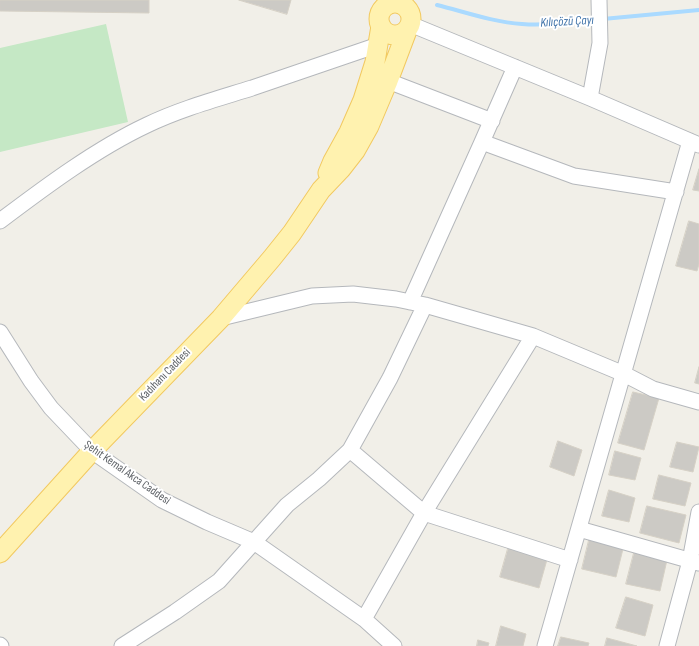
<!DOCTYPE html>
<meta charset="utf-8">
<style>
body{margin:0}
canvas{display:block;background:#f1efe8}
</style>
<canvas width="699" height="646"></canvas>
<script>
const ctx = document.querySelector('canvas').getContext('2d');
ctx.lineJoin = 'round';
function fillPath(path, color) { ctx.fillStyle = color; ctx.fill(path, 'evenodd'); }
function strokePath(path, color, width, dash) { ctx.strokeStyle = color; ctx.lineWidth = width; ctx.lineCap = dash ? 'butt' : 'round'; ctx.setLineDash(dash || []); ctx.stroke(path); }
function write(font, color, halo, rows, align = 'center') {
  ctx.font = font + ' "Sofia Sans Condensed",sans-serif'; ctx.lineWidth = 4; ctx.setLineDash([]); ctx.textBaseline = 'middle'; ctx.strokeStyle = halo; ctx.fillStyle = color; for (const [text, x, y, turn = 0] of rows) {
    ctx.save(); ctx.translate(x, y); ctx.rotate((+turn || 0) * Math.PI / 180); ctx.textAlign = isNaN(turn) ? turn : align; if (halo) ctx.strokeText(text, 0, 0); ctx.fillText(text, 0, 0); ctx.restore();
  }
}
fillPath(new Path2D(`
 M106 24 128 122 0 152V48Z`), '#c5e8c5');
strokePath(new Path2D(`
 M437 5C465 12 493 22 522 24 546 26 572 22 596 19
 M603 19 699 10`), '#aadaff', 4);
const building = new Path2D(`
 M0 0H149V13L0 11Z
 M239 0H291L287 14Z
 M699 169V191L693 190Z
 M689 221 699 224V264L697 271 676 266Z
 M699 367V384L695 383Z
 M633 392 659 398 644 450 618 443Z
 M558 441 582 450 574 476 550 467Z
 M677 442 699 447 693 472 670 467Z
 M615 451 641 458 635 480 609 475Z
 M659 475 691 483 685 506 653 499Z
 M609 490 635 498 629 522 602 516Z
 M647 506 686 515 679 543 640 533Z
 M590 536 624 545 616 577 582 569Z
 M509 545 548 556 539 588 500 577Z
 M634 553 667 560 660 591 626 584Z
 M626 597 653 605 645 636 616 628Z
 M501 626 526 634 523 646H496Z
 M561 637 589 643 588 646H558Z
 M607 638 637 646H605Z
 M478 640 489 643 488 646H477Z`);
fillPath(building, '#cccac5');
strokePath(building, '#d6d1c6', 1);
const minor = new Path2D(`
 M410 24 590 98 699 145
 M388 81 492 121
 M590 98 600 43 599 0
 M482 142 574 176 676 192
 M0 221C45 187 96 149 147 125 180 109 217 99 252 88 294 74 336 59 378 45
 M410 302 482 142 515 67
 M221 318 312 296 353 294 396 299 425 305 533 336 624 374 653 389 699 402
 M0 332 31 381 51 408 92 451 162 500 207 522 254 542 364 619 394 646
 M350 450 424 513 570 560
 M579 529 699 563
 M364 619 424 513 533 336
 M0 645 1 646
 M122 646 175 612 219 581 287 505 319 479 350 450 390 378 425 305
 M545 646 690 141
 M667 646 690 561 699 512`);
const major = new Path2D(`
 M379 19a16 16 0 1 1 32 0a16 16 0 1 1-32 0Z
 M328 173 333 161 349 132 363 100 375 62 381 26
 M0 553 92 451 221 318 272 258 292 233 321 190 341 169 355 151 369 126 388 81 408 28`);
strokePath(minor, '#b5b8bc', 17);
strokePath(major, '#f2c960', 21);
strokePath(minor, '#fff', 15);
strokePath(major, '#fff2af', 19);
write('12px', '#5f6368', '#fff', [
 ["Kadıhanı Caddesi",165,375,-46],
 ["Şehit Kemal Akca Caddesi",127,473,35]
]);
write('italic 13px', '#4174aa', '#fff', [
 ["Kılıçözü Çayı",567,22,-3]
]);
</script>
